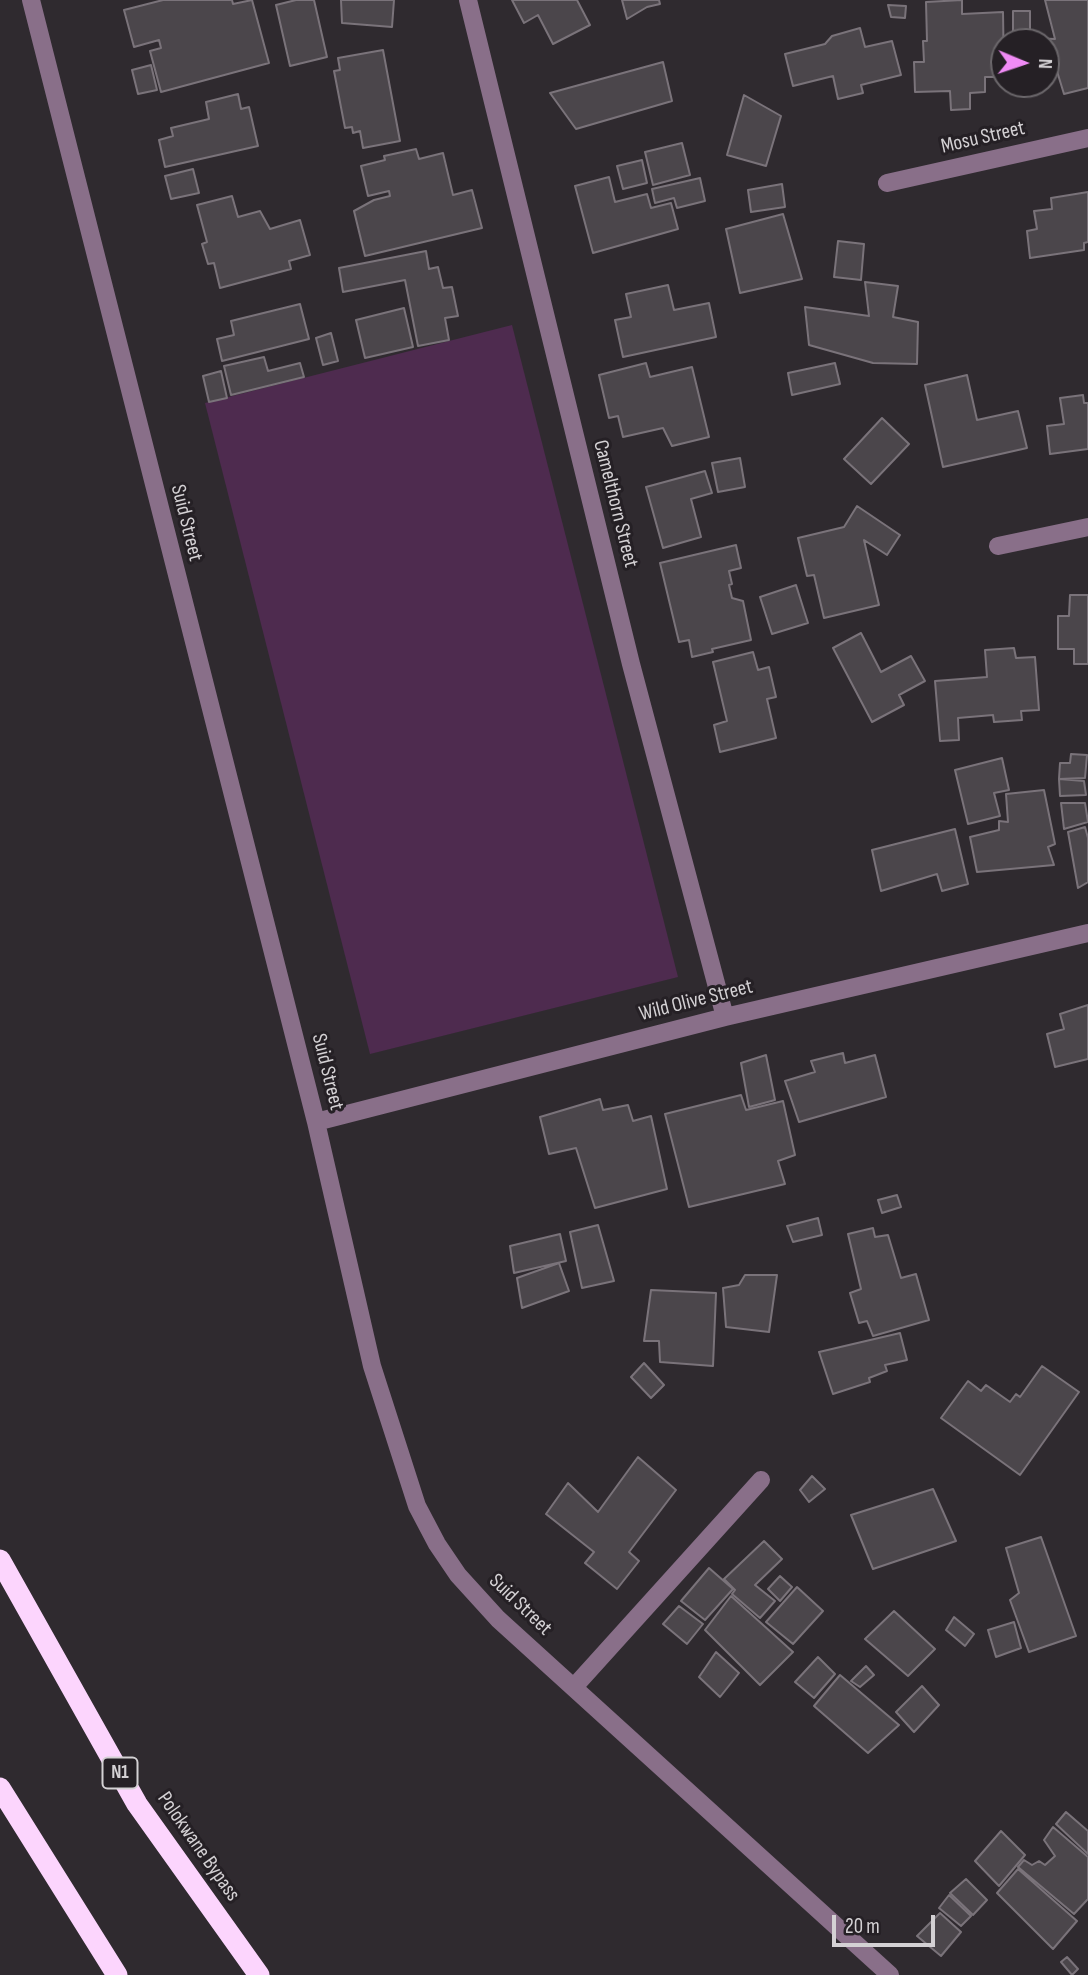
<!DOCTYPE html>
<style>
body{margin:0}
#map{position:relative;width:1088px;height:1975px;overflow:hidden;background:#2f2a2f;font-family:"Sofia Sans Condensed",sans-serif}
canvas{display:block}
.north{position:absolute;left:990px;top:28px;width:70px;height:70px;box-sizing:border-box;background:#252025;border:2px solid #6b676b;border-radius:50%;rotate:92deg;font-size:19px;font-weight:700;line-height:28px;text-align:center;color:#d4d1d4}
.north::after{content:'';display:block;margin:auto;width:24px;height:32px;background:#f08bf5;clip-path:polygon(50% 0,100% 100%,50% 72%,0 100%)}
.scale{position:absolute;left:832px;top:1915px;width:103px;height:32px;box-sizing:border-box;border:4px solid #d4d1d4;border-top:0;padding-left:9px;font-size:21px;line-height:24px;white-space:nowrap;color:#d4d1d4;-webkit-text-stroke:5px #252025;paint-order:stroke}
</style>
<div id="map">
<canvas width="1088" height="1975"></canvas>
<div class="north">N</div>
<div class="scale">20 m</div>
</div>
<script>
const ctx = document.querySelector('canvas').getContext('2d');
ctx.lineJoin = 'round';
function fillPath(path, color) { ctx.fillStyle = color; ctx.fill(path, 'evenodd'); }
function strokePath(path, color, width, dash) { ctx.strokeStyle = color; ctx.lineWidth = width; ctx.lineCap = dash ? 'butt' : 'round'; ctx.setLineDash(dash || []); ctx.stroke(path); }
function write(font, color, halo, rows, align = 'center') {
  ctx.font = font + ' "Sofia Sans Condensed",sans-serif'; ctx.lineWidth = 6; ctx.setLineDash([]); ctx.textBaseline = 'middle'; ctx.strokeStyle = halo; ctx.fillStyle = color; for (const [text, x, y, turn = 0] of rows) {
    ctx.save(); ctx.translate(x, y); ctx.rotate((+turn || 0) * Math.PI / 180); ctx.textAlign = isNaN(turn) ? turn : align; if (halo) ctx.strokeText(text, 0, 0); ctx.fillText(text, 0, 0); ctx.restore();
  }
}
fillPath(new Path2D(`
 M512 325 678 977 370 1054 205 403Z`), '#4e2b4f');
const building = new Path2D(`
 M163 0H232L233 4 252 0 269 63 161 92 150 51 161 48 159 40 134 47 124 10Z
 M296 0H314L327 57 290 66 276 5Z
 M341 0H394L392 27 342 23Z
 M512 0H577L590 25 553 44 538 15 524 23Z
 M622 0H659L660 4 647 7 627 19Z
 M962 0V14L1003 12 1004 77H985V92L970 93V109L951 110 950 91 915 92 914 62H924L923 41H927L926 2Z
 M1045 0H1088V88L1064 94 1056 68H1046V42H1013V11H1030V38L1055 39Z
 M888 5 906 6 905 18 891 17Z
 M860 28 865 47 892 41 901 75 861 85 863 93 838 99 833 76 793 86 785 54 825 44 832 36Z
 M383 50 400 141 363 148 360 131 353 133 352 127 345 128 334 71 340 70 338 58Z
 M663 62 672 101 576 129 550 93Z
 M151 65 157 90 138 94 132 70Z
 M238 94 241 109 249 107 258 146 165 167 159 140 173 136 171 128 209 119 206 102Z
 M744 95 781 116 766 166 727 155Z
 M682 143 690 175 653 185 645 152Z
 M416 149 419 159 443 153 453 195 472 190 482 228 365 256 354 211 374 200 390 196 389 191 368 196 361 166 385 160 384 156Z
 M642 160 647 183 623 189 617 166Z
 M193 169 199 193 171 199 165 176Z
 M609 177 615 202 647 194 651 208 671 203 678 229 593 253 575 186Z
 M700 178 705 201 677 208 674 198 655 203 652 189Z
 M782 184 785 207 751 212 748 190Z
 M1088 192V242L1084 243V250L1030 258 1027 231 1037 229 1034 211 1052 209 1051 198Z
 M232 196 238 217 260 211 270 229 300 220 310 255 289 261 291 269 220 288 214 263 208 264 202 244 207 242 197 205Z
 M783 214 802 279 740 293 726 229Z
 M838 241 864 244 861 280 834 277Z
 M426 251 429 269 438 267 443 288 452 287 458 316 445 318 449 340 418 346 405 280 343 292 339 268Z
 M865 282 898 286 893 317 918 322 917 364 873 363 809 345 805 307 869 316Z
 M668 285 674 310 709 303 716 337 623 357 615 320 631 317 626 294Z
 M300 304 309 339 222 361 217 339 234 335 231 321Z
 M404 308 413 347 365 358 356 320Z
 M331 333 338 361 323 365 316 338Z
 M264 357 268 371 300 363 304 377 231 395 224 366Z
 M646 363 650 377 692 367 709 437 672 446 663 428 623 437 618 416 609 418 599 375Z
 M835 363 840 384 792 395 788 373Z
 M221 371 227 398 209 402 203 376Z
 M967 375 977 420 1018 411 1027 448 943 467 925 385Z
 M1083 395 1084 403H1088V449L1050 454 1047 426 1064 424 1060 398Z
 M882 418 909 444 871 484 844 459Z
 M740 458 745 487 718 492 712 463Z
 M705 471 712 493 691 499 701 537 663 548 646 487Z
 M857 506 900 535 887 555 864 540 879 605 824 618 814 575 807 576 798 538 844 527Z
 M736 545 741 568 729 571 732 584 729 585 732 598 743 601 751 640 712 649 713 652 692 657 689 640 679 642 660 563Z
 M796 585 808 623 772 634 760 597Z
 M1070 595H1088V664H1074V649H1058V616H1069Z
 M861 633 881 672 911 656 925 681 899 695 904 705 872 722 833 648Z
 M1014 648 1016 658 1035 657 1039 710 1021 711 1022 720 994 722 993 715 958 718 959 740 940 741 935 681 987 677 985 650Z
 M753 652 758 670 769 667 776 697 767 699 776 738 720 752 714 725 727 721 713 662Z
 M1071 754 1087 755 1085 778 1059 779 1060 763H1070Z
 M1002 758 1009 790 994 793 1000 816 968 824 955 770Z
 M1059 779 1084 781 1086 795 1060 796Z
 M1044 790 1055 844 1048 847 1054 865 977 872 970 837 999 830V821L1008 822 1006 794Z
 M1061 803H1085L1088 822 1064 829Z
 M1085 827 1088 838V882L1078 888 1068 832Z
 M955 829 968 884 942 891 937 874 881 891 872 850Z
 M1088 1005V1059L1055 1067 1047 1034 1064 1029 1060 1014Z
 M843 1053 845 1063 875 1055 886 1097 799 1122 785 1081 815 1072 811 1061Z
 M766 1055 775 1100 749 1107 741 1063Z
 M741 1095 746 1110 783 1101 795 1155 778 1161 785 1184 689 1207 665 1114Z
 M600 1099 603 1110 628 1105 633 1121 651 1116 667 1189 595 1208 576 1148 549 1154 540 1117Z
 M897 1195 901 1207 882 1213 878 1200Z
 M818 1218 822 1235 793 1242 787 1226Z
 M598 1225 614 1281 582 1288 570 1232Z
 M873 1228 875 1237 888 1235 901 1278 916 1274 929 1320 873 1336 867 1321 859 1323 850 1293 861 1289 848 1234Z
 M560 1234 566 1261 514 1273 510 1246Z
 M559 1263 569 1291 522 1308 517 1278Z
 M745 1275H777L769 1332 726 1327 723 1288 739 1285Z
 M651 1290 716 1293 713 1366 660 1362 659 1341H644Z
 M900 1333 907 1360 885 1365 887 1371 869 1378 870 1382 833 1394 819 1352Z
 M644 1363 664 1385 651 1398 631 1377Z
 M1042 1366 1079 1392 1020 1475 941 1418 968 1381 981 1391 986 1385 1010 1402 1016 1394 1020 1397Z
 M638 1457 676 1490 629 1552 639 1561 617 1589 585 1563 594 1552 546 1514 568 1483 598 1512Z
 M812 1476 825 1489 809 1502 800 1490Z
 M933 1489 956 1541 873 1569 851 1515Z
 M1041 1537 1076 1636 1029 1652 1010 1600 1019 1593 1006 1548Z
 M764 1541 782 1559 755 1585 775 1601 760 1618 732 1594 735 1590 724 1579Z
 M709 1568 733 1589 705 1620 681 1601Z
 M780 1576 792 1587 780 1601 768 1589Z
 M797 1587 823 1611 793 1644 766 1622Z
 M731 1596 793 1652 760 1685 705 1630Z
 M679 1606 703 1624 687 1644 663 1624Z
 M894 1611 935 1649 908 1676 865 1639Z
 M954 1617 974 1634 965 1646 946 1630Z
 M1014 1622 1021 1648 996 1657 988 1630Z
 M716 1652 739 1673 720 1697 699 1677Z
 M818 1657 835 1674 814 1698 795 1682Z
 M866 1666 874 1675 860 1687 851 1681Z
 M840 1675 899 1725 868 1753 814 1706Z
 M922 1686 939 1705 914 1732 896 1712Z
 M1066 1812 1088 1831V1854L1056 1824Z
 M1053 1827 1088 1857V1899L1074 1914 1018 1867 1024 1860 1032 1865 1039 1861 1045 1865 1055 1856 1044 1840Z
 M1001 1831 1025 1855 999 1886 975 1861Z
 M1018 1869 1077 1921 1053 1949 997 1893Z
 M966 1879 987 1900 973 1915 950 1893Z
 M949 1895 971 1916 961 1926 939 1908Z
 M940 1913 961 1932 941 1956 917 1936Z
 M1067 1957 1078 1969 1072 1975 1061 1962Z`);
fillPath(building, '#4b464b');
strokePath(building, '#7a737a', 2);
strokePath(new Path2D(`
 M31 0 316 1122 372 1366 417 1506 437 1544 458 1575 498 1619 890 1975
 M468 0 631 664 725 1017
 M887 183 1088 138
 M998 546 1088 527
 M316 1122 725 1017 1088 933
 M574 1687 761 1480`), '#896f89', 18);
strokePath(new Path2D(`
 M0 1560 137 1804 259 1975
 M0 1788 117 1975`), '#fcd5fd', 21);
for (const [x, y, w] of [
 [120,1773,35]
]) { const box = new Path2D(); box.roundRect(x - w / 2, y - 15.5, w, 31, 5); ctx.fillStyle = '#252025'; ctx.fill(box); strokePath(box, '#d4d1d4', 2); }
write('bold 19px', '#d4d1d4', null, [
 ["N1",120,1773]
]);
write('21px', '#d4d1d4', '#252025', [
 ["Mosu Street",983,138,-13],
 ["Camelthorn Street",615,504,76],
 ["Suid Street",186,523,76],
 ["Wild Olive Street",696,1001,-14],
 ["Suid Street",327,1072,76],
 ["Suid Street",520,1605,44],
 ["Polokwane Bypass",198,1847,55]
]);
</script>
